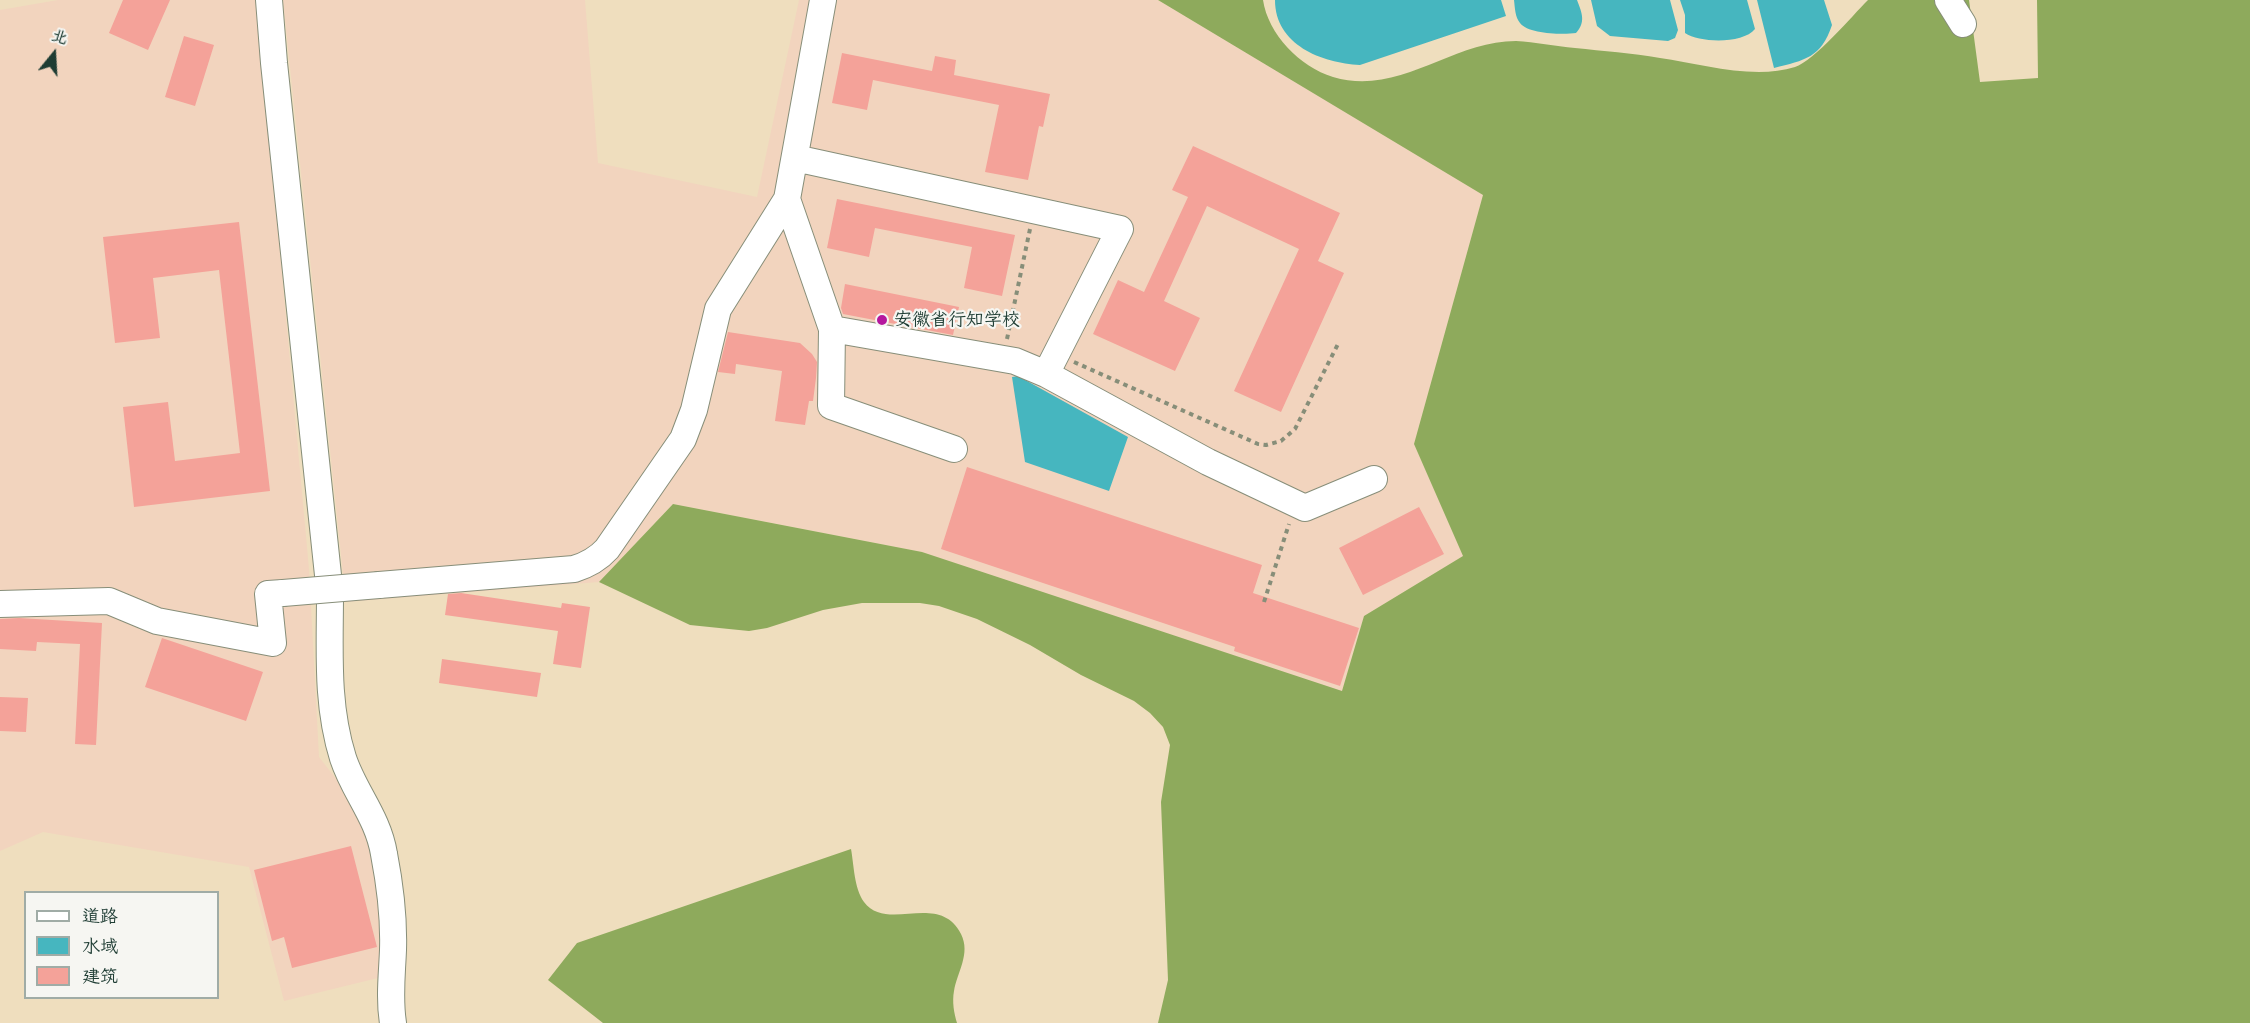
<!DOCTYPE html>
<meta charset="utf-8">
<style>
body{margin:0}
#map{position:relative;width:2250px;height:1023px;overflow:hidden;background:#efdebe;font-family:Sriracha,"LXGW WenKai TC",sans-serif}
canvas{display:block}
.legend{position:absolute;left:24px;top:891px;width:195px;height:108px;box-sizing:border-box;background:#f6f6f2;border:2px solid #a0aca6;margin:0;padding:8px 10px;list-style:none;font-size:18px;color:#1f3d34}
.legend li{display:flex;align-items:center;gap:12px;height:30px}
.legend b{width:30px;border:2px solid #a0aca6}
.north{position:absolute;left:24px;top:24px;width:60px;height:60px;-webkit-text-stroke:4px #f6f6f2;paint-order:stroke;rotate:18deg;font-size:16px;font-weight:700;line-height:24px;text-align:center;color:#1f3d34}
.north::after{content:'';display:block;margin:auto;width:21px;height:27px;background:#1f3d34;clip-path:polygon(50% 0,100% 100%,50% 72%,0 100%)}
</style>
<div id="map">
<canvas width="2250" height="1023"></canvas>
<ul class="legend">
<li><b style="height:8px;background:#fff"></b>道路</li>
<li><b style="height:16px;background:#46b6bf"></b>水域</li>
<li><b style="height:16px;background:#f4a299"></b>建筑</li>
</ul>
<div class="north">北</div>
</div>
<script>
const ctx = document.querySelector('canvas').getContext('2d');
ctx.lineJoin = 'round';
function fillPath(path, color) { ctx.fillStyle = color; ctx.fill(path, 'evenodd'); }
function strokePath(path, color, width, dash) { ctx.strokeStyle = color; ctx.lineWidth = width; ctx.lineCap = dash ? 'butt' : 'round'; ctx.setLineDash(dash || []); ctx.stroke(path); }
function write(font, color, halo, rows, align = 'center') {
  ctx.font = font + ' Sriracha,"LXGW WenKai TC",sans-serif'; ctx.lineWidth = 4.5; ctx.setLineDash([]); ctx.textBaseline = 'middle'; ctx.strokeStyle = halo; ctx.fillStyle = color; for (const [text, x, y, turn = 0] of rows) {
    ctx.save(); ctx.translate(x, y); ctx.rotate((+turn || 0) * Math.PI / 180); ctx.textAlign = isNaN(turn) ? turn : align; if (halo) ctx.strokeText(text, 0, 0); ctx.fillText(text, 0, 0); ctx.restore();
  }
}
fillPath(new Path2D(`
 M58 0H257L309 569 319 757 362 812 383 902 378 978 284 1001 249 867 43 832 0 851V10Z
 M283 0H585L598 163 757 197 799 0H1158L1483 195 1414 444 1463 556 1364 616 1342 692 922 552 673 504 599 582 346 602Z`), '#f2d4be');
fillPath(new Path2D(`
 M1158 0H1263C1268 34 1300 67 1333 77 1399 97 1451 41 1516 41 1535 42 1555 46 1575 48 1603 51 1632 53 1660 58 1701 64 1754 80 1795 67 1814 61 1852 16 1868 0H1969L1980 82 2038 78 2037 0H2250V1023H1158L1168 980 1161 802 1170 745 1163 727 1150 713 1134 701 1081 675 1030 645 977 619 939 606 920 603H862L823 610 767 628 749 631 729 629 690 625 599 582 673 504 922 552 1342 691 1364 616 1463 556 1414 444 1483 195Z
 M851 849C854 865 854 888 864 902 887 933 939 891 961 934 971 954 957 972 954 991 952 1002 954 1013 957 1023H603L548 980 577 943Z`), '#8eaa5c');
fillPath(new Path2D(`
 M1275 0H1501L1506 16 1360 65C1322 63 1275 45 1275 0Z
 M1514 0H1577C1582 13 1586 22 1576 33 1563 35 1528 34 1520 23 1515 17 1515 8 1514 0Z
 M1591 0H1670L1678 30 1675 38 1668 41 1610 36 1597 26Z
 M1680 0H1747L1755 29C1743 44 1700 43 1685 33V15Z
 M1757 0H1824L1832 25C1821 58 1805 60 1774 68Z
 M1018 376 1128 437 1109 491 1025 462 1012 377Z`), '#46b6bf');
fillPath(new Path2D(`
 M123 0H170L148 50 109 33Z
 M184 36 214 45 195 106 165 97Z
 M842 53 932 71 935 56 956 60 954 75 1050 94 1043 127 1039 126 1028 180 985 172 999 105 873 80 867 110 832 103Z
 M1193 146 1340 213 1318 261 1344 273 1281 412 1234 391 1299 249 1207 206 1164 301 1200 318 1175 371 1093 334 1118 280 1144 292 1188 197 1172 190Z
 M837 199 1015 235 1002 296 964 288 972 247 875 228 869 257 827 248Z
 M239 222 270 491 134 507 123 407 168 402 175 461 240 453 219 270 153 278 160 338 115 343 103 237Z
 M845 284 959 307 953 335 843 314 841 308Z
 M728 332 800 343 812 354 817 362 816 378 813 401H809L805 425 775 421 782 371 736 364 735 374 718 372Z
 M967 467 1262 565 1253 593 1359 628 1340 686 1234 651 1235 647 941 549Z
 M1419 507 1444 554 1363 595 1339 548Z
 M461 593 561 608 562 603 590 607 581 668 553 664 558 631 445 615 448 594Z
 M19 618 102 623 96 745 75 744 80 644 37 642 36 651 0 649V619Z
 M162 638 263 672 246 721 145 687Z
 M442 659 541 673 537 697 439 683Z
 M0 697 28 698 26 732 0 731Z
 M351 846 377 947 292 968 284 937 272 941 254 870Z`), '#f4a299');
const minor = new Path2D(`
 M269 0 274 63 330 594C330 650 326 704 343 758 354 792 378 817 384 854 390 885 394 919 393 950 392 975 389 998 393 1023
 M1948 0 1963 24
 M795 158 1120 229 1046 374
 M787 199 832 329 831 406 954 449
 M832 329 1015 361 1046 374 1208 462 1305 508 1374 479
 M379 585 574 569C587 565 598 559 607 549L683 439 694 410 718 309 787 199 823 0
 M0 604 109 601 157 621 273 643 268 594 283 593`);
strokePath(minor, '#878e79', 28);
strokePath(new Path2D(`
 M1007 339 1030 229
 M1074 362 1258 444 1266 445 1281 441 1295 429 1338 344
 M1264 602 1289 524`), '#878e79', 4, [4.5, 4.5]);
strokePath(minor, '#fff', 26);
const minorBridge = new Path2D(`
 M283 593 379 585`);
strokePath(minorBridge, '#878e79', 28, []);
strokePath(minorBridge, '#fff', 26);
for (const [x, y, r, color] of [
 [882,320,6,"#b5179e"]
]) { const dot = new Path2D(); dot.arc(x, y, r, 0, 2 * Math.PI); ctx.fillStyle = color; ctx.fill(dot); strokePath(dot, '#f6f6f2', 2); }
write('18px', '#1f3d34', '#f6f6f2', [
 ["安徽省行知学校",894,320]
], 'left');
</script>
